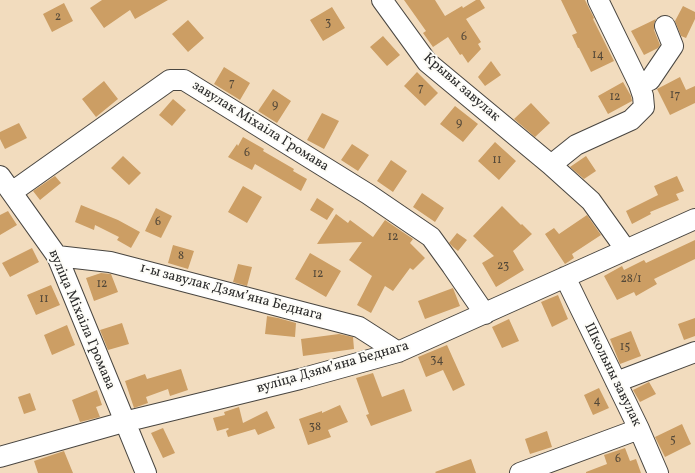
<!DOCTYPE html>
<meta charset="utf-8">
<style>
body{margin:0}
canvas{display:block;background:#f2dcbe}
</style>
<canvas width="695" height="473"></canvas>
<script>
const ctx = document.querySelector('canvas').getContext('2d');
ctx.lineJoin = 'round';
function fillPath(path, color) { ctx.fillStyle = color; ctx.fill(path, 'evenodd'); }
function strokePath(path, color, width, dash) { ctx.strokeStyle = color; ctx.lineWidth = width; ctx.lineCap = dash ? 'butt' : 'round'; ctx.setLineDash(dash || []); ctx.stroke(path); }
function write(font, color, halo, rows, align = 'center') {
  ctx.font = font + ' Vollkorn,serif'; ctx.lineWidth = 4; ctx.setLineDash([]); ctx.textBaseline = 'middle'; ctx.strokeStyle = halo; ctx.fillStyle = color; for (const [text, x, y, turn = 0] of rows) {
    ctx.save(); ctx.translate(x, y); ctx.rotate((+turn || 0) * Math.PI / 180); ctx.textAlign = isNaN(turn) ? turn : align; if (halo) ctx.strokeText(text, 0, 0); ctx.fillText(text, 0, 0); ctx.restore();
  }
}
fillPath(new Path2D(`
 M102 0H168L135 19 130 10 104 28 90 8Z
 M404 0H435L445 16 462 6 463 8 476 0H480L485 8 466 19 481 42 478 44 481 49 468 63 462 54 460 55 448 37 433 47 423 33 426 31Z
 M561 0H585L594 18 593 19 614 61 591 72 579 48H578L572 35 577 33Z
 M64 3 73 21 52 32 43 14Z
 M683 6 695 12V19L686 38 681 36 675 21Z
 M332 7 345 28 323 41 310 20Z
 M656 19 654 24V30L660 45 658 48 644 55 631 31Z
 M188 20 204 38 188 52 172 34Z
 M383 36 400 55 387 66 370 47Z
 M491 61 501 75 485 86 478 77Z
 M224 67 250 83 240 100 214 84Z
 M417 72 438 93 425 106 404 86Z
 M680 77 686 90 695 86V103L670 115 657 89Z
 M104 81 118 99 96 117 82 99Z
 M623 82 631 96 632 101 608 114 598 96Z
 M273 89 291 101 277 123 258 111Z
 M173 99 186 110 172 126 159 115Z
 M531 103 550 123 535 137 514 119Z
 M455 106 478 124 463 142 440 124Z
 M322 113 339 121 324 149 307 140Z
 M19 123 27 138 5 149 0 139V132Z
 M243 137 264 149 263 151 294 169 293 171 307 179 301 191 255 164 252 170 228 157 237 144 238 146Z
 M495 142 516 161 499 180 478 161Z
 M352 144 369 155 358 171 341 160Z
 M123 156 141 173 129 185 111 168Z
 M586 156 596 171 584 179 570 167Z
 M391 160 407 171 393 192 377 181Z
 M55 176 61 183 40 200 33 191Z
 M677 176 684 191 676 194 679 200 650 212 651 214 632 224 626 211 658 195 654 186Z
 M243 186 262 197 247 223 228 212Z
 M422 193 444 208 435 222 413 207Z
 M317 198 334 209 327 220 310 210Z
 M81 205 118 220 140 232 131 248 117 240 119 237 95 225 94 230 75 222Z
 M502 206 521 225 522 224 532 234 513 251 524 270 496 287 482 263 494 256 473 236Z
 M156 208 172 216 161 238 145 231Z
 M8 211 17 225 0 235V215Z
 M336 214 348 223 350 220 373 237 385 220 413 239 410 243 425 258 413 270 410 268 393 291 385 286 371 313 357 305 372 276 349 260 362 242 317 244Z
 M587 215 601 235 572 254 574 258 565 264 545 234 554 228 559 234Z
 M457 233 467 240 458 251 453 247 449 243Z
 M695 240V259L654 279 657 284 636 296 634 292 617 300 604 276 622 266 624 270 644 260 646 263Z
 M173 245 194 251 188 269 168 263Z
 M32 248 39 262 10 277 2 263Z
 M310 253 341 271 326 297 295 279Z
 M238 264 252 267 247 286 233 282Z
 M101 273 111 274 118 292 94 301 86 278Z
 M51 285 60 305 36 315 27 295Z
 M453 288 460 306 425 319 418 301Z
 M558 295 568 319 552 327 541 302Z
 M267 316 278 318 296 323 295 337 265 334Z
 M695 318V336L684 340 678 324Z
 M509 319 519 341 502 348 492 327Z
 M122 323 129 344 108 350 100 330Z
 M67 325 75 345 52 355 44 335Z
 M631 331 641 356 620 364 610 339Z
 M339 334 353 337 354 349 303 356 301 339Z
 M447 345 465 385 453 391 443 370 426 377 418 357Z
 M181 369 188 390 170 396 168 389 146 397 148 403 134 408 125 381 145 374 147 379Z
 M373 373 382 397 404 389 412 411 371 426 366 415 369 414 356 378Z
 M649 382 656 394 640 402 633 390Z
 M599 388 609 408 593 415 584 395Z
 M97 390 102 405 96 407 100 417 80 422 72 400Z
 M30 393 36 410 24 414 18 397Z
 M340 405 348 422 328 430 331 437 308 445 299 419 322 411V413Z
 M239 407 243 423 267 411 275 428 258 435 255 429 228 437 226 431 229 429 228 428 217 431 213 418 225 415 224 412Z
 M682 424 691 444 665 457 655 437Z
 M163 428 175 453 163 458 151 433Z
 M547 431 552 447 530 454 525 439Z
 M625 448 630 461 636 459 641 473H586V472L607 464 604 455Z
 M64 451 73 473H38L34 461Z
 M471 459 476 473H436L435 472Z`), '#cc9e64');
const minor = new Path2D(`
 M382 0 427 62 551 165 591 201 626 250
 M639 84 650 80 673 46 665 26
 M551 165 576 145 631 120 644 107 643 96 639 84 598 0
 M0 176 57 256 146 473
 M12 192 170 80H184L368 194 431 237 452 266 485 314
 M57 256 110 262 359 327 398 352
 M565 277 639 429 658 473
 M616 382 695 352
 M0 457 124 422 300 379 398 352 695 219
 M520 473 639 429`);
strokePath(minor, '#494641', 22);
strokePath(minor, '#fff', 20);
write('12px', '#534839', null, [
 ["2",58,18],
 ["3",328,24],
 ["6",464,38],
 ["14",598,56],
 ["7",232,84],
 ["7",421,89],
 ["17",675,96],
 ["12",615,98],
 ["9",275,106],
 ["9",459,124],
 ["6",247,154],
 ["11",497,161],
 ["6",158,223],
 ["12",393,238],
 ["8",181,257],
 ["23",503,267],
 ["12",318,275],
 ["28/1",631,280],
 ["12",102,285],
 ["11",44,300],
 ["15",625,348],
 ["34",437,361],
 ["4",597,402],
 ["38",315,428],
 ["5",673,441],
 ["6",618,460]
]);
write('14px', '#2b2b2b', '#fdfcf7', [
 ["Крывы завулак",461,88,41],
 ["завулак Міхаіла Громава",260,127,32],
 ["1-ы завулак Дзямʼяна Беднага",231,293,15],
 ["вуліца Міхаіла Громава",81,320,67],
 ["вуліца Дзямʼяна Беднага",333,368,-16],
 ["Школьны завулак",612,375,64]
]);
</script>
